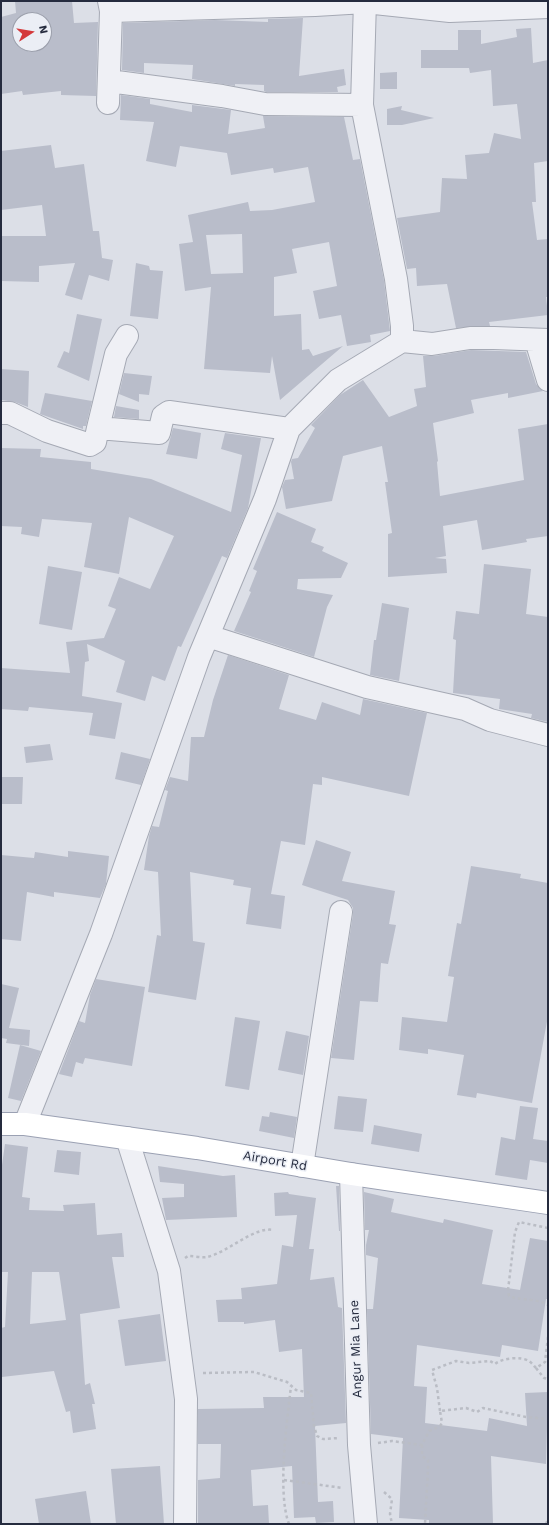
<!DOCTYPE html>
<style>
body{margin:0}
#map{position:relative;width:549px;height:1525px;overflow:hidden;background:#dcdfe7;font-family:"Work Sans",sans-serif}
canvas{display:block}
.frame{position:absolute;inset:0;border:2px solid #252b3e;pointer-events:none}
.north{position:absolute;left:12px;top:12px;width:40px;height:40px;box-sizing:border-box;background:#ebeef5;border:1px solid #9ca0ac;border-radius:50%;rotate:78deg;font-size:11px;font-weight:700;line-height:16px;text-align:center;color:#252b3e}
.north::after{content:'';display:block;margin:auto;width:14px;height:18px;background:#d4393b;clip-path:polygon(50% 0,100% 100%,50% 72%,0 100%)}
</style>
<div id="map">
<canvas width="549" height="1525"></canvas>
<div class="frame"></div>
<div class="north">N</div>
</div>
<script>
const ctx = document.querySelector('canvas').getContext('2d');
ctx.lineJoin = 'round';
function fillPath(path, color) { ctx.fillStyle = color; ctx.fill(path, 'evenodd'); }
function strokePath(path, color, width, dash) { ctx.strokeStyle = color; ctx.lineWidth = width; ctx.lineCap = dash ? 'butt' : 'round'; ctx.setLineDash(dash || []); ctx.stroke(path); }
function write(font, color, halo, rows, align = 'center') {
  ctx.font = font + ' "Work Sans",sans-serif'; ctx.lineWidth = 3; ctx.setLineDash([]); ctx.textBaseline = 'middle'; ctx.strokeStyle = halo; ctx.fillStyle = color; for (const [text, x, y, turn = 0] of rows) {
    ctx.save(); ctx.translate(x, y); ctx.rotate((+turn || 0) * Math.PI / 180); ctx.textAlign = isNaN(turn) ? turn : align; if (halo) ctx.strokeText(text, 0, 0); ctx.fillText(text, 0, 0); ctx.restore();
  }
}
fillPath(new Path2D(`
 M15 1H72L74 23 98 22 96 96 61 95V91L23 95 22 91 1 94V17L16 13ZM20 20H44V44H20Z
 M303 18 299 76 344 69 346 85 337 87 338 92H266L264 91V85L235 84V86L192 79 193 65 144 63V73L122 70 123 23 215 20 268 22V19Z
 M531 28 533 63 548 60V161L534 163 536 202H532L537 240 548 239V297H546L548 315 489 322 490 326 456 328 447 284 417 286 416 268 407 269 397 218 440 212 442 178 467 179 465 155 489 153 494 133 521 139 517 104 493 106 491 70 470 73 469 68H421V50H458V30H481V44L517 37 516 29Z
 M397 72V89H380V73Z
 M121 95 150 99V104L192 112V105L231 110 228 134 265 128 263 116 344 117 353 160 360 159 384 281 390 331 370 335 371 342 347 346 341 315 319 319 313 291 337 286 329 242 292 249 297 273 274 277V316L301 314 302 350 309 349 313 356 343 346 280 400 272 356 270 373 204 369 211 287 185 291 179 244 193 242 188 215 248 202 250 211 272 210 315 202 308 167 274 173 273 168 231 175 227 153 180 146 176 167 146 161 154 122 120 120ZM242 234 243 273 211 274 206 235Z
 M402 106 401 110 434 118 402 125H387V109Z
 M51 145 55 168 84 164 93 231H99L102 258 113 260 109 281 89 275 82 300 65 295 75 263 39 266V282L1 281V236H46L42 205 1 210V151Z
 M136 263 149 266 150 270 163 271 158 319 130 316Z
 M77 314 102 319 89 381 57 367 64 351 69 353Z
 M471 350 526 352 536 384 543 391 508 398V393L471 400 474 413 433 423 438 461 437 462 440 496 524 480 518 429 548 424V536L526 539 527 542 482 550 477 520 443 526 446 556 435 558 446 559 447 573 388 577V534L392 533 385 482H388L382 446 343 456 332 501 286 509 282 487 285 480 294 479 291 462 292 459 298 458 315 428 311 425 340 395 363 380 389 417 417 406 414 389 426 387 423 356H434Z
 M1 369 29 371 28 407 15 402 1 400Z
 M124 373 152 376 149 395 139 394V402L119 394Z
 M45 393 92 401 86 426H83V429L40 414Z
 M116 406 139 410V419L114 417Z
 M173 428 201 433 197 459 166 454Z
 M225 433 261 438 248 508 227 558 222 556 181 647 178 646 165 681 152 676 145 701 116 692 125 661 87 644 89 661 85 662 82 696 122 703 115 739 89 735 93 713 29 707 28 711 1 709V668L70 673 66 642 104 638 116 609 108 606 119 577 150 589 174 536 129 517 119 574 84 567 92 523 42 519 39 537 21 534 22 527 1 526V448L41 449 40 457 91 462V469L151 479 231 512 242 455 221 449Z
 M277 512 316 529 311 542 324 547 322 551 348 563 341 578 298 579 297 589 333 595 327 607 314 657 234 631 251 592 249 591 257 571 253 569Z
 M484 564 531 569 526 614 548 617V722L531 718 532 714 499 709 500 699 453 693 456 640 453 639 456 611 479 614Z
 M48 566 82 572 72 630 39 624Z
 M382 603 409 608 399 681 370 675 374 640H376Z
 M228 655 289 675 279 709 316 720 322 702 360 715 363 699 427 713 409 796 322 777V785L313 784 305 845 281 841 271 894 285 896 281 929 246 924 251 888 233 885 234 880 190 872 193 941 205 943 196 1000 148 992 157 935 161 936 158 872 144 870 149 836 152 826 159 827 168 791 165 790 170 777 188 781 191 737H204L213 700Z
 M50 744 53 760 26 763 24 747Z
 M121 752 150 759 141 785 115 779Z
 M1 777H23L22 804H1Z
 M316 840 351 852 342 881 395 891 389 924 396 925 388 964 381 963 378 1002 360 1001 354 1060 331 1058 353 914V908L348 900 302 885Z
 M68 851 109 856 106 884 100 898 54 892V897L27 892 21 941 1 939V855L34 858 35 852 68 857Z
 M471 866 521 874 520 878 548 883V1016L532 1103 477 1093 476 1098 457 1095 464 1055 428 1049V1054L399 1050 402 1017 447 1022 454 977 448 976 457 923 461 924Z
 M96 979 145 987 132 1066 85 1058 83 1064 76 1062 72 1077 59 1074 79 1021 85 1023 90 995Z
 M1 984 19 988 9 1028 30 1030 29 1046 6 1043 7 1039 1 1038Z
 M235 1017 260 1021 249 1090 225 1086Z
 M286 1031 309 1036 303 1075 278 1070Z
 M20 1045 41 1051 21 1101 8 1098Z
 M338 1096 367 1099 363 1132 334 1129Z
 M520 1106 538 1108 533 1139 548 1141V1163L530 1160 527 1180 495 1175 501 1137 515 1140Z
 M270 1112 297 1117 294 1138 259 1131 262 1116 269 1117Z
 M374 1125 422 1134 419 1152 371 1144Z
 M5 1144 28 1147 22 1197 30 1198 29 1210 64 1211 63 1205 95 1203 97 1235 122 1233 124 1257H112L120 1308 80 1314 85 1385 90 1383 95 1404H92L96 1429 73 1433 70 1411 66 1412 54 1371 2 1377 1 1328 5 1327 8 1272H1V1172ZM32 1272H59L66 1320 30 1324Z
 M57 1150 81 1152 79 1175 54 1172Z
 M158 1166 223 1176 235 1175 237 1217 166 1220 162 1198 184 1197V1184L160 1182Z
 M336 1186H339L340 1231H339Z
 M288 1192 289 1194 316 1198 309 1249H314L310 1280 334 1277 338 1307 342 1308 346 1423 315 1426 318 1502 333 1501 334 1522 316 1523 315 1517 294 1518 292 1466 251 1470 253 1506 268 1505 269 1524H198V1480L220 1478 221 1444H198V1409L264 1408 263 1397H304L302 1349 279 1352 275 1320 244 1324V1322H218L216 1300 242 1299 241 1288 277 1284 282 1245 293 1247 297 1215 275 1216 274 1193Z
 M364 1192 394 1199 391 1212 443 1223 444 1219 493 1230 482 1284 520 1290 530 1238 548 1241V1299H546L538 1351 502 1345 500 1357 417 1345 414 1386 427 1387 425 1423 487 1431 489 1418 527 1426 525 1393 548 1392 546 1464 491 1456 493 1524H429V1520L399 1518 403 1438 371 1434 367 1309H373L378 1258 366 1255V1245L369 1230H365Z
 M160 1314 166 1361 125 1366 118 1320Z
 M160 1466 164 1524H116L111 1469Z
 M86 1491 91 1524H39L35 1499Z`), '#b9bdca');
const minor = new Path2D(`
 M111 11 315 5 365 2 450 11 548 7
 M109 81 222 96 265 104 362 105
 M108 103 111 11 109 1
 M536 340 548 380
 M402 341 432 344 470 338H494L548 340
 M1 413H10L47 431 90 445 95 442 98 428 159 433 163 416 169 412 289 429
 M98 428 116 354 127 336
 M208 636 367 687 465 709 490 720 548 735
 M25 1124 101 934 199 657 265 499 289 429 338 380 402 341V326L396 279 362 105 365 1
 M127 1138 169 1271 186 1399 185 1524
 M302 1166 341 912
 M351 1174 359 1445 366 1524`);
const major = new Path2D(`
 M1 1124H25L197 1148 351 1174 548 1203`);
strokePath(minor, '#a5a9b4', 24);
strokePath(major, '#9ba1b3', 24);
strokePath(new Path2D(`
 M548 1228 519 1222 515 1232 508 1290 509 1296C522 1301 537 1298 548 1305
 M185 1258 188 1256C194 1256 202 1258 207 1257 229 1252 254 1226 274 1230
 M548 1337 545 1362 536 1368 544 1378 548 1379
 M203 1373 254 1372 287 1382 296 1390 311 1393 314 1426 317 1436 323 1439 339 1438
 M440 1411 437 1388 432 1370 456 1361 469 1363 490 1361 495 1364C502 1358 521 1356 529 1361 532 1363 534 1366 536 1368
 M378 1443 392 1441 422 1445 429 1431 440 1426 442 1423 440 1411 466 1408 477 1412 483 1408 526 1417 548 1419
 M422 1445V1456L428 1460V1469L425 1524
 M284 1480 343 1488
 M384 1492 392 1499 390 1514 392 1524
 M289 1524C277 1493 287 1421 291 1386
 M546 1524 548 1519`), '#babdc5', 2.5, [3, 3]);
strokePath(minor, '#eff0f5', 22);
strokePath(major, '#fff', 22);
write('13px', '#252b3e', '#ebeef5', [
 ["Airport Rd",275,1161,10],
 ["Angur Mia Lane",356,1349,-92]
]);
</script>
